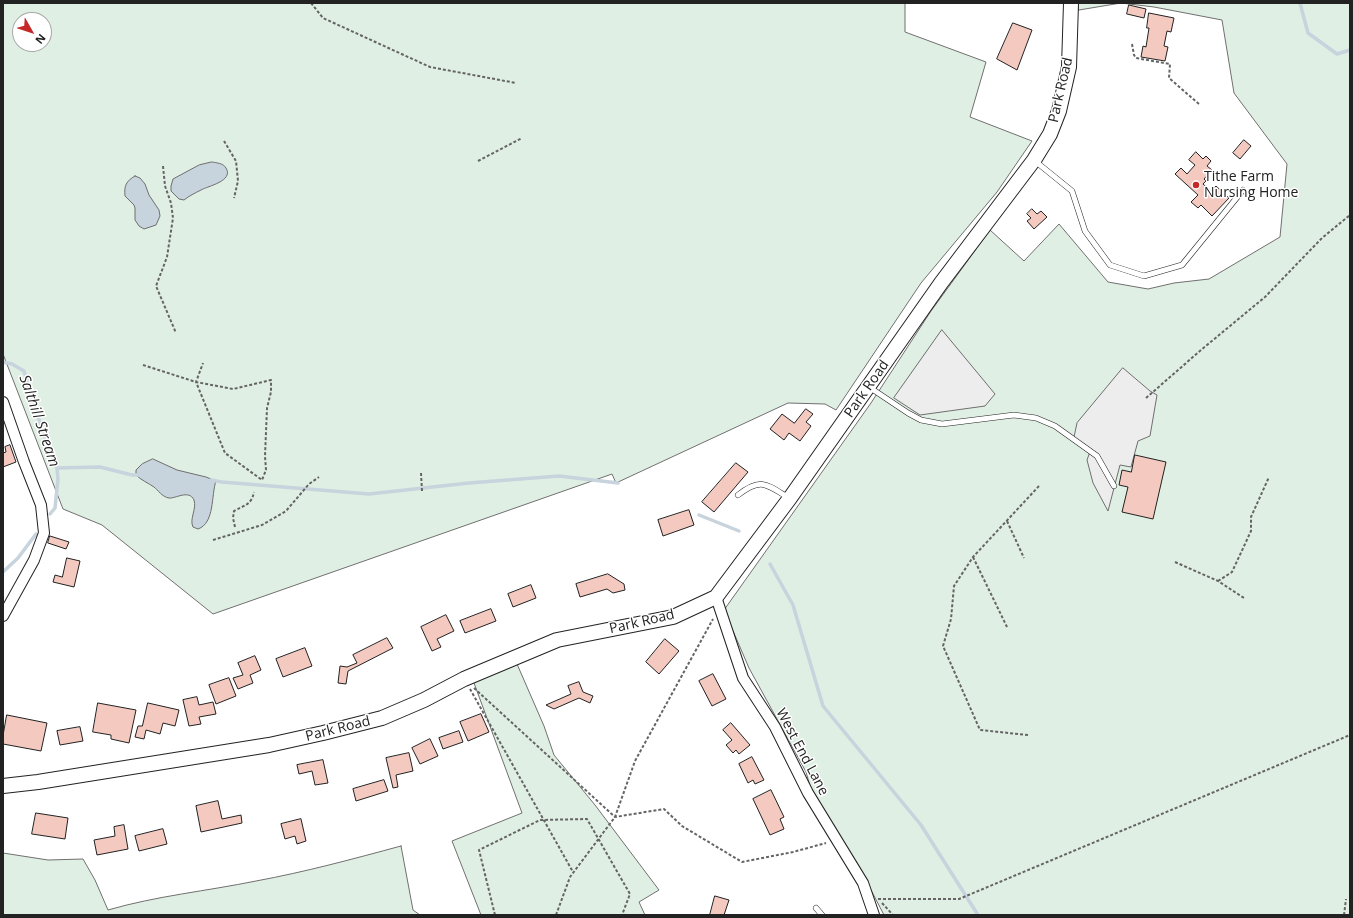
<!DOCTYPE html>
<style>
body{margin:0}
#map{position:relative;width:1353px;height:918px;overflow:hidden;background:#fff;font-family:"Open Sans",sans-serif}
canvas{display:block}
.frame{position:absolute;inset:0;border:4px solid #222;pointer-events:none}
.north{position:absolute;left:12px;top:12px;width:40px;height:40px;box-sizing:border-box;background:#fff;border:1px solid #a7a7a7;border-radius:50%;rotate:129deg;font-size:11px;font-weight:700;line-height:16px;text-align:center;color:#222}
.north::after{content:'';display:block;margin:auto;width:14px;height:18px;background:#c62828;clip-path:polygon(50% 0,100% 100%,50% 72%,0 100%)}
</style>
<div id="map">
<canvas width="1353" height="918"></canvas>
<div class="frame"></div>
<div class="north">N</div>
</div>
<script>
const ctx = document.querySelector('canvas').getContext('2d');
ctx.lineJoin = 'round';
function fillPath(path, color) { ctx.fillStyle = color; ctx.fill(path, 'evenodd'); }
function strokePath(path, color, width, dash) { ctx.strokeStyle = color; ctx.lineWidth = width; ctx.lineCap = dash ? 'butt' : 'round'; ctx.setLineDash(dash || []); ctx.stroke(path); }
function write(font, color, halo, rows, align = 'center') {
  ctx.font = font + ' "Open Sans",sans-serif'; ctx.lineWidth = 3; ctx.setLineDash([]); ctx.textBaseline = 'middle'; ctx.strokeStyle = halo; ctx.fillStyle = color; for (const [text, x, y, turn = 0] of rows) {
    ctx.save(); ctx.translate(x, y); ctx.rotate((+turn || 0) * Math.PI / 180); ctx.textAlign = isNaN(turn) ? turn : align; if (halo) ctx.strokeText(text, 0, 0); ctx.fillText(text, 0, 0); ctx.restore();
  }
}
const green = new Path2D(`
 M3 3H905V32L986 62 970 117 1032 141 997 192 921 283 836 410 825 404 788 403 616 483 612 474 213 614 102 525 63 509 3 354ZM20 20H44V44H20Z
 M1078 3H1350V915H884L857 863 812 793 806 772 749 668 724 610 871 403 931 311 990 230 1024 261 1059 224 1108 282 1148 289 1174 283 1209 279 1280 237 1287 164 1234 93 1222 20 1154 7 1121 3 1079 10Z
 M517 664 544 726 554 755 595 805 659 890 639 902 645 915H481L452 841 522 813 474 683Z
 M401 846 413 910 420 915H3V853L48 860 83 859 95 880 108 910C156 896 207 891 256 881 305 872 353 859 401 846Z`);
fillPath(green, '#e0efe3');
strokePath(green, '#6f6f6f', 1);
const parking = new Path2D(`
 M942 330 995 394 985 406 920 415 894 398Z
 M1123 368 1150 391 1157 395 1150 436 1138 441 1131 467 1120 465 1108 511 1093 483 1087 460 1091 449 1074 437 1077 423Z`);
fillPath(parking, '#ededed');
strokePath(parking, '#6f6f6f', 1);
const water = new Path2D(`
 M212 162C217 163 223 163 226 168 234 181 208 186 201 190 195 193 189 196 184 200L179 199 171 191V186L173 179 199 165Z
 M135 176 140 178 145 184 149 195 159 210 160 216 156 225 144 229 139 226 135 220V208L134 205 125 196C124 186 126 181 135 176Z
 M153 459 177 470 206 477 216 481C211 495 215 523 198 529L193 527C189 519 197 509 194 500 189 489 175 499 169 498 162 497 158 490 154 487 148 483 141 480 136 475V470L142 464Z`);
fillPath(water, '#c7d3dd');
strokePath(water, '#6f6f6f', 1);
strokePath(new Path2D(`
 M1300 3 1308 33 1337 54 1350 50
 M3 362 12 364 24 371 46 443 57 468 58 479 55 508 50 514
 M57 468 100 467 132 475H140
 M211 480 222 482 369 494 469 483 559 476 618 483
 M699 515 739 531
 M770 564 793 605 823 706 921 825 978 915
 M3 572 18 558 36 534`), '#c7d3dd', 3.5);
const building = new Path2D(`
 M1129 5 1146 9 1144 18 1127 14Z
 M1149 13 1174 18 1171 32 1167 31 1164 46 1168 47 1165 61 1141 57 1143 46 1146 47 1149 28H1147Z
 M1013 23 1032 30 1017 70 997 59Z
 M1244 140 1251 146 1240 159 1233 153Z
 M1196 152 1203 159 1206 156 1211 161 1207 166 1212 170 1204 179 1206 181 1203 184 1211 191 1216 186 1229 198 1212 216 1201 205 1198 208 1191 202 1198 195 1175 174 1181 168 1187 174 1195 165 1189 160Z
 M1032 209 1037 214 1041 211 1047 217 1034 229 1027 221 1031 218 1027 214Z
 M806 409 813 414 806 422 811 426 800 441 789 433 784 440 770 429 782 414 794 423Z
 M10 445 16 462 3 467V453L6 452 5 447Z
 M1135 455 1166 462 1153 519 1122 512 1128 487 1119 485 1122 470 1131 472Z
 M736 463 748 472 714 512 702 502Z
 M689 510 694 525 663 536 658 520Z
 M50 536 69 542 66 549 48 543Z
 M67 558 80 561 74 587 53 582 55 575 62 577Z
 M608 574 624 584 625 590 613 593 607 589 580 597 576 584Z
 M531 585 536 598 513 607 508 594Z
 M491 609 496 621 465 633 460 621Z
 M446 615 454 631 437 639 441 647 432 651 421 627Z
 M387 638 393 648 348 671 346 684 338 683 340 666 347 667 357 663 353 655Z
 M665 639 679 651 659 674 646 662Z
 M305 648 312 666 283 677 276 659Z
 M255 656 261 670 250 675 253 683 238 689 233 678 243 675 238 663Z
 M713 674 726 699 712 706 699 681Z
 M229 678 236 696 216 704 209 685Z
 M579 682 583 692 593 696 590 703 579 698 554 709 546 705 571 694 568 686Z
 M197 697 199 705 213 702 216 714 199 717 201 724 189 726 183 700Z
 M98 703 136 710 129 743 111 739V735L93 732Z
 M148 703 179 710 175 726 163 723 160 734 146 730 144 739 135 737 138 726H142Z
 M481 714 489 732 468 741 460 722Z
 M7 715 47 723 41 751 3 744V736Z
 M731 723 750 745 739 754 736 750 733 753 726 745 732 740 723 730Z
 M80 727 83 741 60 745 57 731Z
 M459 731 463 742 443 749 439 738Z
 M430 739 438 756 420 764 412 748Z
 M409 753 413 771 396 775 398 787 393 788 386 758Z
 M752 757 764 780 755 784 753 780 748 783 739 764Z
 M323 760 328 783 315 785 312 771 299 774 297 765Z
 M384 780 388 791 356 801 353 789Z
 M771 790 784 817 780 819 784 829 770 835 753 799Z
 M218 801 222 819 241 815 242 823 201 832 196 806Z
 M36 813 68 818 65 839 32 834Z
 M301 819 306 841 297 844 295 836 285 839 281 824Z
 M124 825 128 849 97 855 94 840 115 836 114 827Z
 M163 829 167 844 139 851 135 836Z
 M715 896 729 900 724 915H710Z`);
fillPath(building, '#f3c9c0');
strokePath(building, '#222', 1);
const service = new Path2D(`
 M1035 161 1072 191 1085 231 1110 265 1144 276 1182 265 1243 190
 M869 387 908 413 921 420 942 424 1014 415 1036 418 1055 426 1097 456 1114 486
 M738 495C761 477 766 484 789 498
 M816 908 822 915`);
const minor = new Path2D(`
 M3 402 24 462 41 505 44 533 34 560 3 616
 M716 597 743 678 775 727 808 793 863 883 874 915`);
const secondary = new Path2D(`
 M3 786 38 782 269 745 323 733 382 718 424 700 464 679 557 640 673 617 716 597 790 498 941 283 1034 160 1050 134 1059 111 1069 67 1071 3`);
strokePath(service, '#222', 6);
strokePath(minor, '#222', 12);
strokePath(secondary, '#222', 16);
strokePath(new Path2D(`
 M311 3 323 18 430 67 516 83
 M1132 44 1134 55 1136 58 1170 64 1169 78 1199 104
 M224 141 236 161 238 181 234 198
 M478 161 522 138
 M163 166 165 186 171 203 173 218 167 257 156 286 176 333
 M143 365 196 382 233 389 271 380V392L267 408 265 456 266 470 262 480 225 453 196 382 203 363
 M1146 398 1201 350 1265 297 1322 238 1350 215
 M421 473 422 491
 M1007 521 1024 558
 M235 527 233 518 234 511C244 505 251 506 254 492
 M213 540 262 525 286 511 309 484 319 477
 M973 557 1007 627
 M1175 562 1218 581 1244 598
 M1218 581 1232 572 1251 531V517L1269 477
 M474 688 615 817 664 809 682 826 742 862 793 852 826 843
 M470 689 573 872
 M1028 735 980 730 943 646 951 619 954 586 973 557 1039 486
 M878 899H959L1350 735
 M882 903 893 915
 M495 915 479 850 540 820 587 819 630 894 622 915
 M556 915 570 877 615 817 635 761 713 619
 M1344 915 1346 899`), '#646464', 2, [3, 2]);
strokePath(service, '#fff', 5);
strokePath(minor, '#fff', 10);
strokePath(secondary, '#fff', 14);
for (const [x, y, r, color] of [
 [1196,185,4,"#c62828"]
]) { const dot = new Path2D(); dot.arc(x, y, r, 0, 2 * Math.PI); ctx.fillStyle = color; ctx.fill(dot); strokePath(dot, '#fff', 1.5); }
write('14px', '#222', '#fff', [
 ["Park Road",1061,90,-77],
 ["Park Road",867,389,-55],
 ["Park Road",642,622,-13],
 ["Park Road",338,729,-14],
 ["West End Lane",802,752,62]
]);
write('14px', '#222', '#fff', [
 ["Tithe Farm",1204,177],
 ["Nursing Home",1204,193]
], 'left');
write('italic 15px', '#222', '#fff', [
 ["Salthill Stream",39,421,71]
]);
</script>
